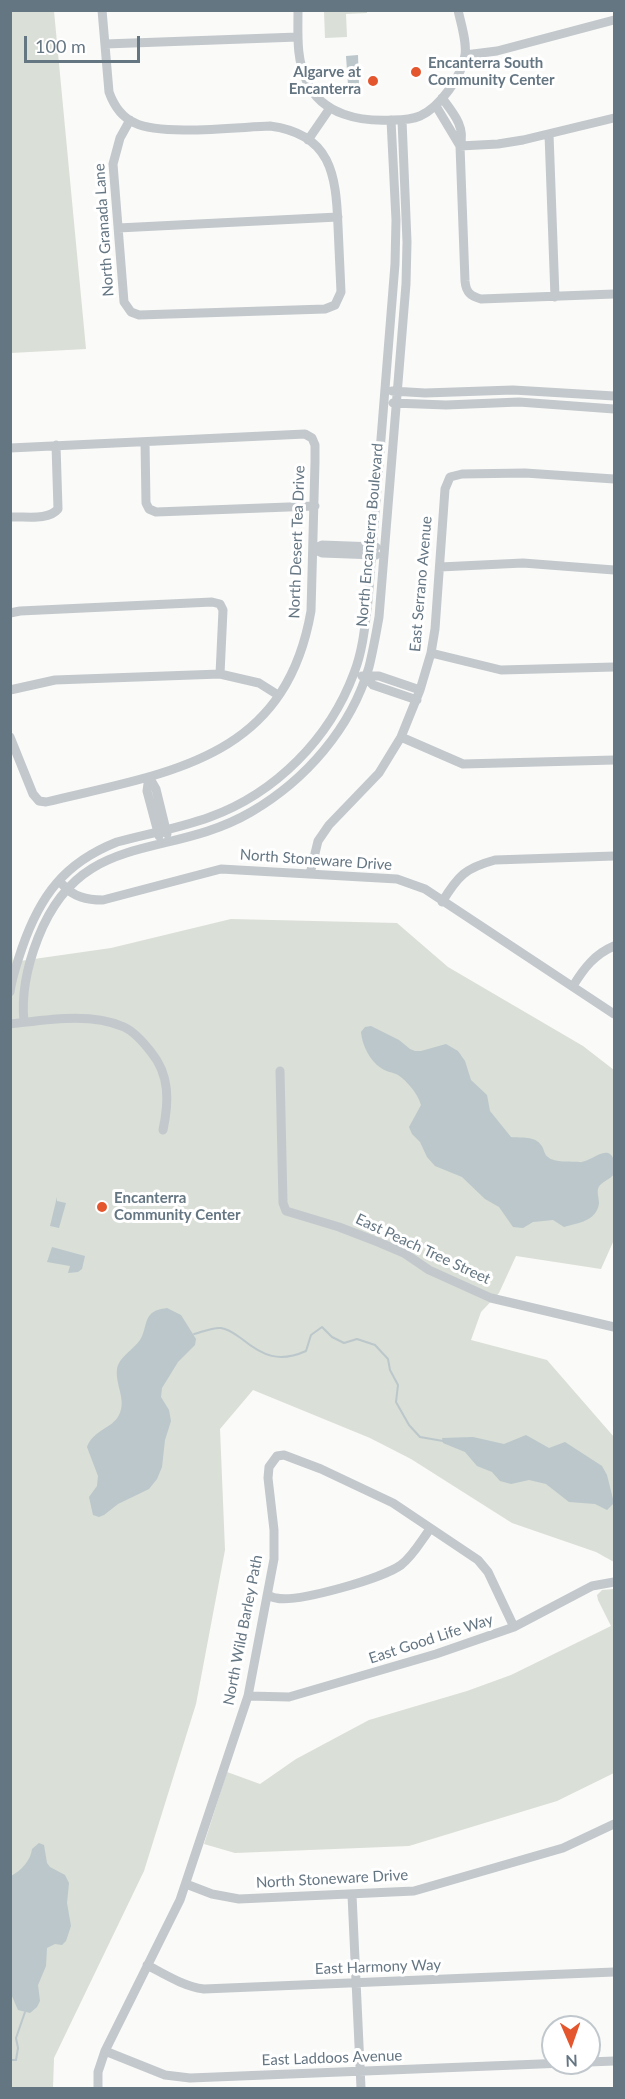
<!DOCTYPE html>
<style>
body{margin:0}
#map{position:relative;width:625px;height:2099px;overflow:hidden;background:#fafaf8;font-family:Lato,sans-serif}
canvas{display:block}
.frame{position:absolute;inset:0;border:12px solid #657683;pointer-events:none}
.north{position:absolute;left:541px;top:2015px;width:60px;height:60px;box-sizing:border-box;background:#fff;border:2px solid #c1c8cd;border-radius:50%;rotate:178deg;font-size:16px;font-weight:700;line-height:24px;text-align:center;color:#657683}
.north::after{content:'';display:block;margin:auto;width:21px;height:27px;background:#e4572e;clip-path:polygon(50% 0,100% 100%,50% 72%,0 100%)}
.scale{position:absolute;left:24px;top:36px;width:116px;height:27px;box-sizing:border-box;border:3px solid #657683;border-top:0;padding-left:8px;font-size:18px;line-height:21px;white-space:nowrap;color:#657683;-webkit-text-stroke:4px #fff;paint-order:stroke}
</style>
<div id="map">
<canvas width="625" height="2099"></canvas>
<div class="frame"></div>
<div class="north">N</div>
<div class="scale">100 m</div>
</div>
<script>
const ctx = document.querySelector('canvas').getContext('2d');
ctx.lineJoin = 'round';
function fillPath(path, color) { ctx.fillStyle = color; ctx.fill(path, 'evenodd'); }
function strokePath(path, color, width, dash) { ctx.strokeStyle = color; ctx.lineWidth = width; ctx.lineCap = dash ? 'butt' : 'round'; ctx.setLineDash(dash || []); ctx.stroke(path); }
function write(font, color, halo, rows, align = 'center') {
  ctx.font = font + ' Lato,sans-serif'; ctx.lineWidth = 6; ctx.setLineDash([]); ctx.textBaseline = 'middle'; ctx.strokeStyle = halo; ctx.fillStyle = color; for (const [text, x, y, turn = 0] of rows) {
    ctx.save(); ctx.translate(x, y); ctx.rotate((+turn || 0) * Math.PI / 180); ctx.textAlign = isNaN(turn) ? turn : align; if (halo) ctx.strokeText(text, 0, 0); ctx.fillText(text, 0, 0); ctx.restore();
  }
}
fillPath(new Path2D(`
 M11 10 54 11 86 349 11 353Z
 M324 11H367V13L346 14 347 37 325 38Z
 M231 919 397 923 448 967 583 1046 614 1070V1240L601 1269 516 1256 499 1293 481 1312 471 1340 547 1360 614 1437V1562L596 1552 512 1523 411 1459 370 1438 253 1390 220 1429 225 1550 196 1704 144 1871 54 2058 53 2088H10V921L13 962 111 948Z
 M614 1589V1773L557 1801 409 1846 235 1853 204 1844 227 1772 260 1784 296 1759 369 1720 467 1691 511 1675 611 1626 598 1600 597 1595 602 1590Z`), '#dadfd7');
fillPath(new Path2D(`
 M358 55 359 84 348 85 346 56Z
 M371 1026 399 1040 410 1049 415 1051H421L446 1044 458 1051 465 1061 471 1080 487 1095 490 1111 511 1137C521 1138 535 1136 541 1145 544 1148 544 1155 548 1157 554 1163 571 1161 579 1162 590 1164 607 1142 614 1160 622 1180 601 1178 598 1189 597 1193 599 1199 599 1203 597 1221 578 1223 564 1227L553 1220 533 1222 523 1228 513 1227 499 1207 485 1199 462 1177 435 1166 427 1157 420 1142 412 1134 409 1127 421 1105C418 1094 408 1082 398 1075 393 1072 386 1072 381 1068 370 1061 362 1045 361 1032L365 1027Z
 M57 1197V1201L66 1203 59 1228 50 1226Z
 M52 1247 85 1256 82 1269 78 1272 68 1273 70 1266 47 1262Z
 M167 1308 181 1315 196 1339 195 1345 178 1362 162 1388 161 1397 169 1410 171 1421 165 1440 162 1467 157 1479 149 1489 118 1504 104 1515 99 1517 93 1515 89 1497 97 1486 98 1476 87 1447C94 1429 112 1429 119 1415 127 1400 115 1385 117 1369 119 1357 133 1350 140 1340 145 1333 145 1320 150 1315 154 1310 161 1309 167 1308Z
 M526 1435 549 1448 565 1442 602 1466 607 1475 614 1503 607 1510 595 1504 569 1502 546 1484 529 1480 511 1484 500 1481 492 1472 477 1466 465 1452 443 1443 442 1438 473 1437 504 1444Z
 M39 1843 44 1845 47 1863 50 1867 65 1875 69 1883 67 1903 71 1926 66 1941 62 1945 55 1944 47 1948 46 1966 38 1985 40 2001 37 2007 30 2013 18 2010 11 1994V1876C21 1871 31 1860 32 1849Z`), '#bbc7cb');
strokePath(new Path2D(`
 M194 1334C202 1332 213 1327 221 1328 229 1329 235 1334 242 1339 263 1356 279 1363 306 1351L311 1335 322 1327 332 1337 344 1343 357 1339 375 1345 388 1359 390 1370 398 1385 396 1402 409 1425 420 1437 443 1441
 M10 2060H16L18 2048 16 2038 25 2012`), '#bbc7cb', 2);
strokePath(new Path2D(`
 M102 10 109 92C114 106 121 117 135 123 161 136 239 127 270 126 331 134 336 174 338 226 339 248 340 270 341 292L335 305 325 309 139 315 131 312 124 302 113 164 120 138 130 120
 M298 10C298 35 296 59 307 82 322 115 361 122 393 120 402 120 413 119 420 116 440 107 462 76 465 55 467 42 461 24 458 10
 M105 44 298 37
 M465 55 497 51 614 20
 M442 98C453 113 466 127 460 146L465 281C466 293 471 296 481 299L614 294
 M436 106 460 146
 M549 134 555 297
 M308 140 330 108
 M460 146 498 144 523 140 614 118
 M118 228 338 217
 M392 391 425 393 513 390 614 396
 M393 403 446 405 519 402 614 409
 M145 442 146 503 149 509 156 512 315 506
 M10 448 305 434 312 438 315 445V462L311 611C285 760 170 772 46 802L39 801 33 794 10 737
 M10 517C25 516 48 521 58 509L56 445
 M314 549 322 545 376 547
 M314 549 322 553 376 555
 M440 567 523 563 614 570
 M10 613 20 611 212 602 220 604 223 610 220 674
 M431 653 501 670 614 667
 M362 676H379L420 690
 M365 677 373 685 417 700
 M10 690 55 680 220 674 259 683 278 695
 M401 737 463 764 614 760
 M149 777 147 791 159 836
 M149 777 156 789 167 834
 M310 874 318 841 329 825 379 773 401 737 420 690 431 653 435 629 445 489 450 477 462 474 525 473 614 479
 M62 884C73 897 87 900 103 900L221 869 397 879 425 889 614 1014
 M442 902C458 876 465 868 495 860L614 856
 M573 986C584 968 595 954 614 946
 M10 992C12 977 17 963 22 948 40 896 64 863 117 842 147 834 180 828 210 817 276 793 330 738 354 673 363 650 365 625 368 601L395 264 396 220 391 120
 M24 1022C21 993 27 966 38 938 81 828 167 861 251 812 306 780 351 728 369 667 373 651 376 634 379 617L406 284 407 242 402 120
 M10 1024C46 1020 90 1012 124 1027 135 1032 144 1043 151 1052 170 1075 169 1102 163 1130
 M280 1071 283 1203 286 1211 339 1227 378 1242 404 1253 429 1270 491 1298 614 1327
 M268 1595C270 1596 273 1598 276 1598 298 1603 383 1578 401 1565 413 1556 421 1541 430 1529
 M248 1696 289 1697 436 1654 514 1627 592 1586 614 1582
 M186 1884 212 1894 239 1899 414 1891 563 1848 614 1824
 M352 1895 361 2088
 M147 1965C166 1975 183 1986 204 1989L614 1972
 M105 2051 165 2075 190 2078 565 2063
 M589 2062 614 2061
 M98 2088V2072L105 2051 180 1900 248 1696 274 1559V1530L268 1478 269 1467 277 1456 284 1455 321 1469 393 1503 478 1560 488 1572 514 1627`), '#c3c8cc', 9);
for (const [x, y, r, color] of [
 [416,72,6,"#e4572e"],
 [373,81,6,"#e4572e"],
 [102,1207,6,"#e4572e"]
]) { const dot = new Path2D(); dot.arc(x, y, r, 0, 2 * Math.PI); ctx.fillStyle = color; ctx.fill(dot); strokePath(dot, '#fff', 2); }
write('bold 15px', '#657683', '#fff', [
 ["Encanterra South",428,63],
 ["Community Center",428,80],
 ["Algarve at",361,72,"right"],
 ["Encanterra",361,89,"right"],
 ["Encanterra",114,1198],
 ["Community Center",114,1215]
], 'left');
write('15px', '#657683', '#fff', [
 ["North Granada Lane",104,230,-94],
 ["North Encanterra Boulevard",370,535,-85],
 ["North Desert Tea Drive",297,542,-88],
 ["East Serrano Avenue",421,584,-85],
 ["North Stoneware Drive",316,860,4],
 ["East Peach Tree Street",423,1249,25],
 ["North Wild Barley Path",243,1630,-79],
 ["East Good Life Way",431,1639,-18],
 ["North Stoneware Drive",332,1879,-3],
 ["East Harmony Way",378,1967,-2],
 ["East Laddoos Avenue",332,2058,-2]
]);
</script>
